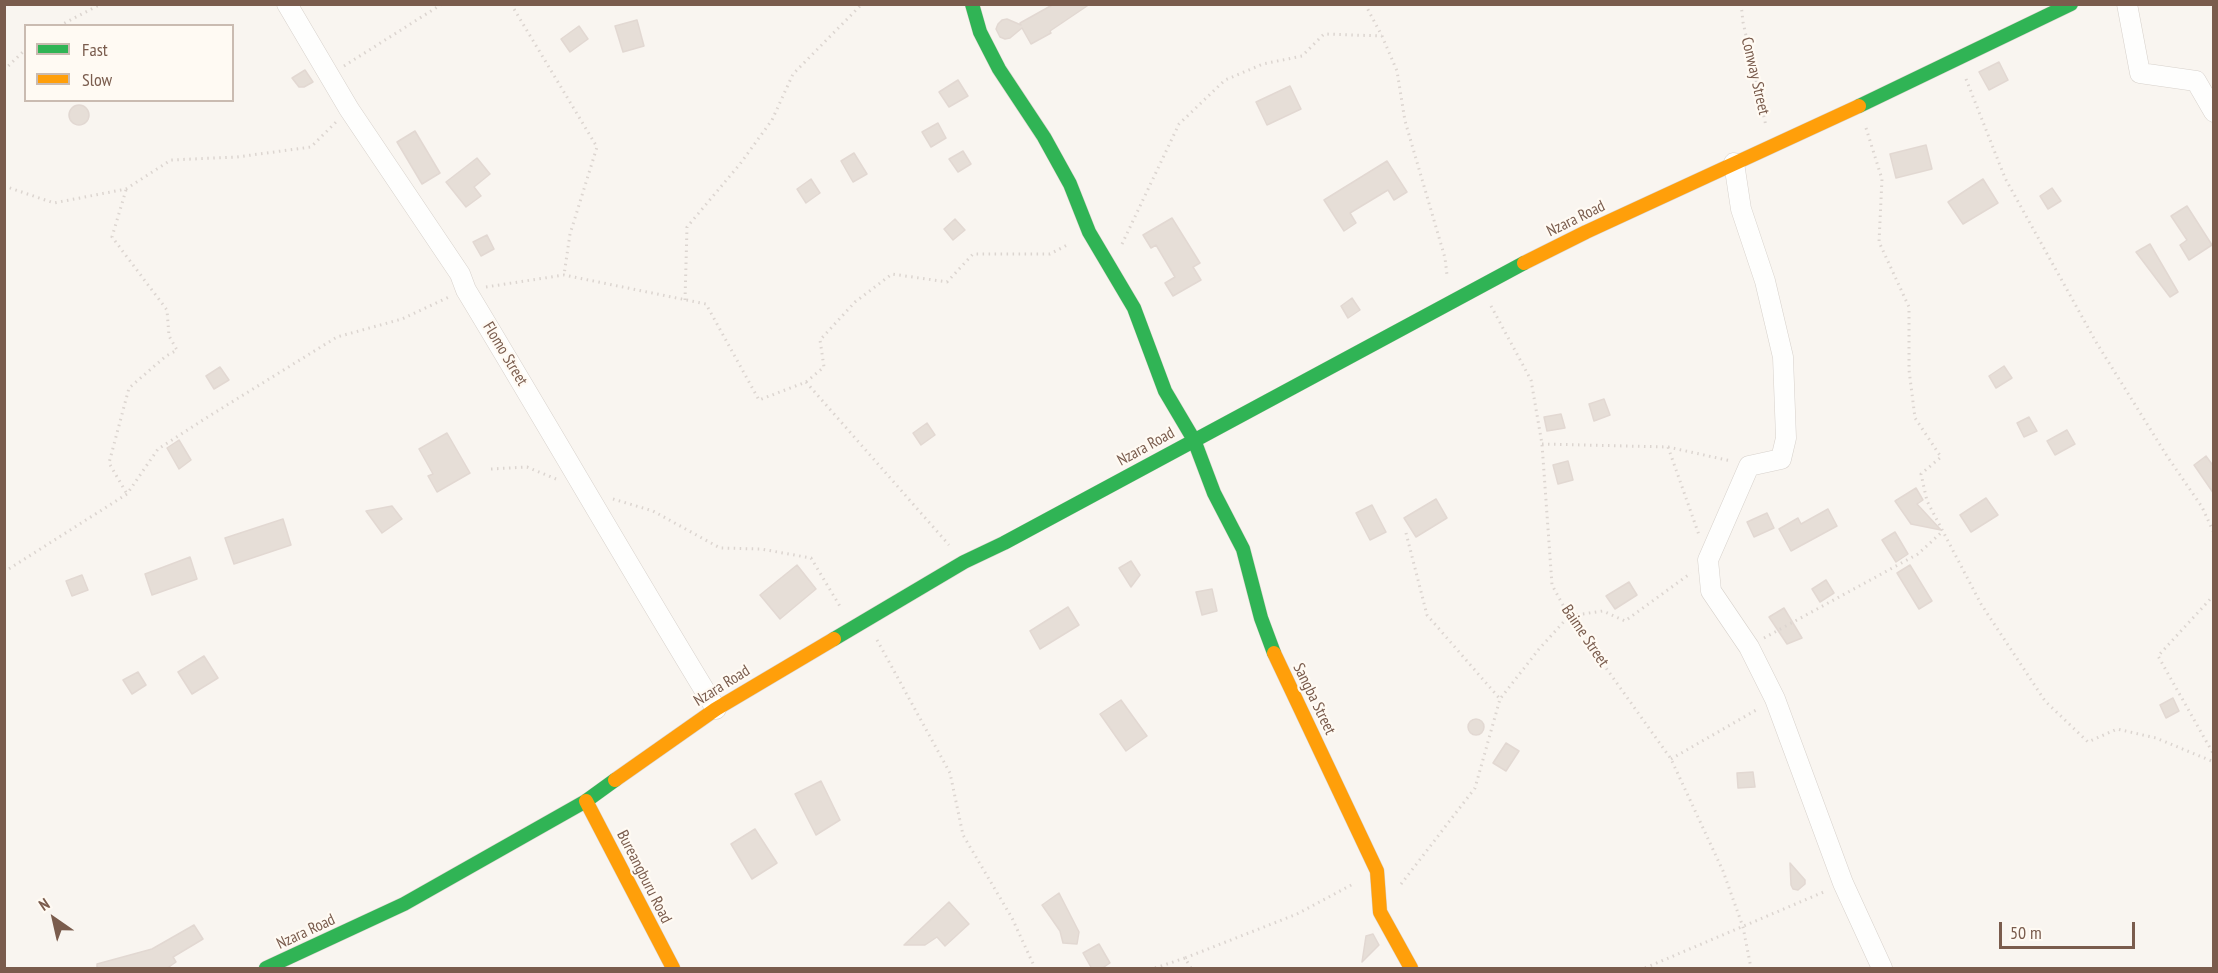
<!DOCTYPE html>
<style>
body{margin:0}
#map{position:relative;width:2218px;height:973px;overflow:hidden;background:#f9f5f0;font-family:"PT Sans Narrow",sans-serif}
canvas{display:block}
.frame{position:absolute;inset:0;border:6px solid #7a5c4d;pointer-events:none}
.legend{position:absolute;left:24px;top:24px;width:210px;height:78px;box-sizing:border-box;background:#fffaf3;border:2px solid #cabbb1;margin:0;padding:8px 10px;list-style:none;font-size:18px;color:#7a5c4d}
.legend li{display:flex;align-items:center;gap:12px;height:30px}
.legend b{width:30px;border:2px solid #cabbb1}
.north{position:absolute;left:24px;top:889px;width:60px;height:60px;-webkit-text-stroke:4px #fffaf3;paint-order:stroke;rotate:326deg;font-size:16px;font-weight:700;line-height:24px;text-align:center;color:#7a5c4d}
.north::after{content:'';display:block;margin:auto;width:21px;height:27px;background:#7a5c4d;clip-path:polygon(50% 0,100% 100%,50% 72%,0 100%)}
.scale{position:absolute;left:1999px;top:922px;width:136px;height:27px;box-sizing:border-box;border:3px solid #7a5c4d;border-top:0;padding-left:8px;font-size:18px;line-height:21px;white-space:nowrap;color:#7a5c4d;-webkit-text-stroke:4px #fffaf3;paint-order:stroke}
</style>
<div id="map">
<canvas width="2218" height="973"></canvas>
<div class="frame"></div>
<ul class="legend">
<li><b style="height:8px;background:#30b455"></b>Fast</li>
<li><b style="height:8px;background:#ff9f0a"></b>Slow</li>
</ul>
<div class="north">N</div>
<div class="scale">50 m</div>
</div>
<script>
const ctx = document.querySelector('canvas').getContext('2d');
ctx.lineJoin = 'round';
function fillPath(path, color) { ctx.fillStyle = color; ctx.fill(path, 'evenodd'); }
function strokePath(path, color, width, dash) { ctx.strokeStyle = color; ctx.lineWidth = width; ctx.lineCap = dash ? 'butt' : 'round'; ctx.setLineDash(dash || []); ctx.stroke(path); }
function write(font, color, halo, rows, align = 'center') {
  ctx.font = font + ' "PT Sans Narrow",sans-serif'; ctx.lineWidth = 4.5; ctx.setLineDash([]); ctx.textBaseline = 'middle'; ctx.strokeStyle = halo; ctx.fillStyle = color; for (const [text, x, y, turn = 0] of rows) {
    ctx.save(); ctx.translate(x, y); ctx.rotate((+turn || 0) * Math.PI / 180); ctx.textAlign = isNaN(turn) ? turn : align; if (halo) ctx.strokeText(text, 0, 0); ctx.fillText(text, 0, 0); ctx.restore();
  }
}
const building = new Path2D(`
 M1054 4H1090L1050 31 1051 33 1031 44 1022 28 1010 38 1005 39 1000 37 996 29 998 24 1002 20 1007 19 1021 25 1020 23Z
 M637 20 644 46 623 52 615 26Z
 M579 26 588 39 570 52 561 39Z
 M1999 62 2008 80 1989 90 1979 72Z
 M305 70 313 82 304 87H299L292 78Z
 M958 80 968 96 949 107 939 92Z
 M1290 86 1301 109 1267 125 1256 102Z
 M69 115a10 10 0 1 1 20 0a10 10 0 1 1-20 0Z
 M938 123 946 138 931 147 922 132Z
 M415 131 440 173 422 184 397 142Z
 M1926 145 1932 169 1896 178 1890 154Z
 M963 151 971 164 958 172 949 159Z
 M854 153 867 174 853 182 841 161Z
 M477 158 490 174 474 187 481 196 466 207 446 182Z
 M1387 161 1407 192 1394 200 1388 190 1350 213 1356 223 1344 231 1324 200Z
 M811 179 820 193 806 203 797 189Z
 M1983 179 1998 203 1963 224 1948 202Z
 M2052 188 2061 201 2048 209 2040 196Z
 M2187 206 2212 245 2189 260 2180 245 2187 240 2171 216Z
 M1172 218 1200 263 1193 267 1201 280 1173 296 1165 283 1175 277 1156 245 1151 248 1143 235Z
 M955 219 965 230 953 240 944 229Z
 M487 235 494 249 481 256 473 242Z
 M2150 244 2178 292 2170 297 2136 252Z
 M1352 298 1360 310 1348 318 1341 306Z
 M2004 366 2012 378 1996 388 1989 376Z
 M220 367 229 380 214 389 206 376Z
 M1604 399 1610 415 1594 421 1589 404Z
 M1561 414 1565 428 1547 431 1544 417Z
 M2029 417 2037 431 2024 437 2017 423Z
 M927 423 935 435 921 445 913 433Z
 M2067 430 2075 444 2055 455 2047 441Z
 M447 433 470 473 437 492 428 476 433 474 419 449Z
 M179 440 191 460 179 469 167 448Z
 M2206 456 2214 467V494L2194 465Z
 M1568 461 1573 480 1558 484 1553 465Z
 M1916 488 1923 500 1917 504 1941 530 1911 524 1895 501Z
 M1986 498 1998 515 1971 532 1960 515Z
 M1436 499 1447 518 1416 537 1404 518Z
 M1372 505 1386 532 1370 540 1356 513Z
 M392 506 402 519 382 533 366 511Z
 M1828 509 1837 526 1791 551 1779 529 1798 518 1801 524Z
 M1767 513 1774 528 1754 537 1747 522Z
 M283 519 291 545 234 564 225 538Z
 M1895 532 1908 554 1896 562 1882 540Z
 M190 557 197 579 152 595 145 574Z
 M1131 561 1140 575 1131 587 1119 568Z
 M797 565 816 589 780 619 760 595Z
 M1910 565 1932 601 1919 609 1897 573Z
 M82 575 88 590 72 596 66 581Z
 M1826 580 1834 593 1820 602 1812 589Z
 M1629 582 1637 595 1615 609 1606 596Z
 M1212 589 1217 611 1202 615 1196 592Z
 M1068 607 1079 625 1040 649 1030 631Z
 M1784 608 1802 638 1787 644 1769 617Z
 M204 656 218 678 192 694 178 672Z
 M138 672 146 685 132 694 123 680Z
 M2173 698 2179 711 2166 718 2160 705Z
 M1121 700 1147 736 1126 751 1100 714Z
 M1468 727a8 8 0 1 1 16 0a8 8 0 1 1-16 0Z
 M1506 743 1519 751 1506 771 1493 763Z
 M1753 772 1755 787 1738 788 1737 773Z
 M821 781 840 820 816 835 795 794Z
 M755 829 777 863 752 879 731 844Z
 M1790 863 1805 880V884L1798 890 1793 889 1791 885Z
 M1059 893 1079 932 1077 944 1063 943 1060 931 1042 905Z
 M949 902 969 924 945 946 937 937 925 945H904Z
 M194 925 203 939 173 957 176 962 166 969H97V964L152 949Z
 M1373 934 1379 945 1362 962 1366 936Z
 M1099 944 1110 963 1101 969H1092L1083 953Z`);
fillPath(building, '#e6ded7');
strokePath(building, '#e2d8d2', 1.5);
const street = new Path2D(`
 M287 4 349 109 460 274 466 290C550 429 631 570 716 709
 M2127 4 2140 73 2196 81 2214 112
 M1734 163 1741 209 1765 281 1783 357 1786 438 1781 459 1749 466 1708 560 1711 591 1749 647 1775 699 1843 883 1882 968`);
const fast = new Path2D(`
 M972 4 980 32 999 69 1044 137 1070 184 1089 232 1134 308 1165 391 1194 440 1214 493 1243 549 1261 618 1274 653
 M1859 106 2071 4
 M834 639 964 562 1004 543 1524 263
 M266 968 404 904 586 801 615 780`);
const slow = new Path2D(`
 M1524 263 1586 232 1859 106
 M1274 653 1377 871 1380 912 1411 968
 M615 780 716 709 834 639
 M586 801 673 968`);
strokePath(street, '#d7d1cb', 21);
strokePath(fast, '#d9d2cb', 15);
strokePath(slow, '#d9d2cb', 15);
strokePath(new Path2D(`
 M511 4 597 147 570 234 564 275
 M1365 4 1382 36 1397 71 1405 121 1445 258 1447 275
 M1741 4 1743 22 1766 126
 M59 26 101 4
 M344 66 442 4
 M4 70 26 49
 M1966 79 2005 178 2096 342 2167 456 2202 507 2214 533
 M1866 128 1882 179 1879 242 1909 307V370L1915 418 1941 457 1921 474 1927 501 1981 604 2045 701 2088 742 2117 729 2156 738 2214 762
 M4 186 54 203 126 189 171 160 237 157 311 147 336 122
 M126 190 112 237 167 310 169 336 177 350 166 356 129 388 109 463 127 494
 M1122 244 1179 124 1225 80 1263 64 1302 56 1324 34 1382 36
 M486 287 564 275 706 304 759 400 806 382 824 367 820 340 855 302 892 274 947 282 973 254H1050L1069 244
 M685 300 687 227 740 164 772 120 793 74 862 4
 M1491 306 1531 380 1542 444 1552 585 1569 616 1671 759 1723 871 1743 927 1751 968
 M806 382 949 545
 M1542 444 1668 447 1731 461
 M1668 447 1699 535
 M491 469 527 467 556 479
 M613 499 653 511 720 548 761 549 811 558 841 608
 M1406 533 1427 615 1500 699 1539 649 1569 616 1603 611 1625 621 1691 573
 M4 572 127 494 158 449 206 418 337 337 402 319 451 296
 M2214 595 2158 656 2214 755
 M1764 638 1918 554 1943 531
 M877 640 950 773 963 835 1012 918 1035 968
 M1671 759 1758 709
 M1401 884 1475 788 1500 699
 M1155 968 1185 958
 M1191 968 1185 958 1297 914 1355 883
 M1645 968 1826 891`), '#dcd5d0', 3, [1.5, 4.5]);
strokePath(street, '#fefefd', 20);
strokePath(fast, '#30b455', 14);
strokePath(slow, '#ff9f0a', 14);
write('16px', '#7a5c4d', '#fffaf3', [
 ["Conway Street",1755,76,77],
 ["Nzara Road",1576,219,-26],
 ["Flomo Street",505,354,59],
 ["Nzara Road",1146,447,-29],
 ["Baime Street",1585,636,56],
 ["Nzara Road",722,686,-32],
 ["Sangba Street",1314,699,64],
 ["Bureangburu Road",644,877,63],
 ["Nzara Road",306,932,-25]
]);
</script>
